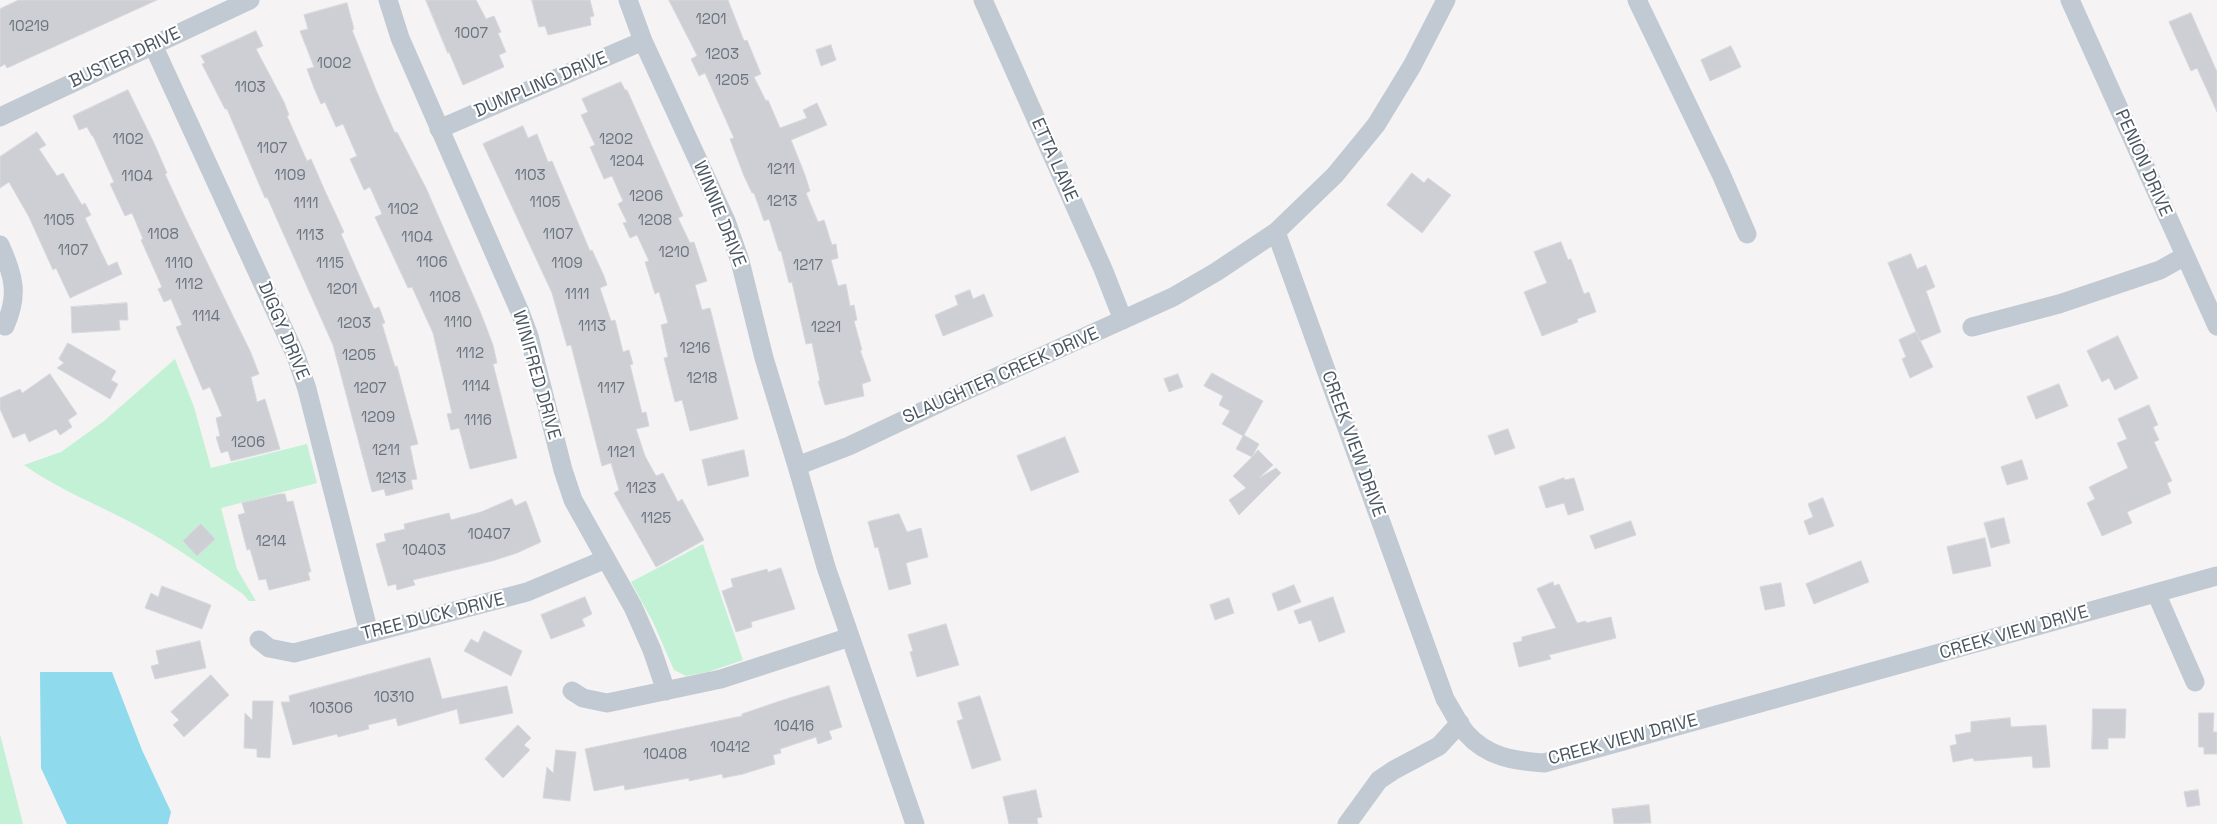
<!DOCTYPE html>
<style>
body{margin:0}
canvas{display:block;background:#f5f3f3}
</style>
<canvas width="2217" height="824"></canvas>
<script>
const ctx = document.querySelector('canvas').getContext('2d');
ctx.lineJoin = 'round';
function fillPath(path, color) { ctx.fillStyle = color; ctx.fill(path, 'evenodd'); }
function strokePath(path, color, width, dash) { ctx.strokeStyle = color; ctx.lineWidth = width; ctx.lineCap = dash ? 'butt' : 'round'; ctx.setLineDash(dash || []); ctx.stroke(path); }
function write(font, color, halo, rows, align = 'center') {
  ctx.font = font + ' "Space Grotesk",sans-serif'; ctx.lineWidth = 4.5; ctx.setLineDash([]); ctx.textBaseline = 'middle'; ctx.strokeStyle = halo; ctx.fillStyle = color; for (const [text, x, y, turn = 0] of rows) {
    ctx.save(); ctx.translate(x, y); ctx.rotate((+turn || 0) * Math.PI / 180); ctx.textAlign = isNaN(turn) ? turn : align; if (halo) ctx.strokeText(text, 0, 0); ctx.fillText(text, 0, 0); ctx.restore();
  }
}
fillPath(new Path2D(`
 M175 359 194 407 211 468 307 444 317 483 221 508 237 569 256 601H249L243 594C208 570 174 545 136 525 99 505 59 490 24 465L61 452 104 421Z
 M703 544 743 660 708 672 686 676 674 670 653 622 631 582Z
 M0 734 23 824H0Z`), '#c3f1d5');
fillPath(new Path2D(`
 M40 672H112L142 750 171 812 168 824H67L41 768Z`), '#90daee');
const building = new Path2D(`
 M19 0H157L7 68 5 64 0 67V9Z
 M426 0H476L486 19 494 16 501 32 498 33 506 52 499 55 504 67 463 85 449 52 448 53Z
 M532 0H590L594 16 590 17 591 25 548 35 545 26 539 27Z
 M669 0H728L744 41 747 40 761 74 754 77 766 101 768 100 780 128 807 118 803 110 817 103 827 125 791 140 805 175 810 191 806 193 818 222 824 220 832 245 836 244 838 258 831 260 838 286 846 284 850 306 854 305 857 320 854 321 862 350H860L871 381 862 384 864 396 825 405 818 381H820L812 343 806 344 792 282 789 283 781 251H779L769 219 764 221 754 193H752L744 176 730 139 734 138 705 73 699 76 691 59 697 56Z
 M347 3 354 29 352 30 376 90 395 133 397 132 426 188 480 311 493 345 497 363 493 364 517 458 470 469 459 428 451 430 447 414 452 413 433 333 412 287 408 288 381 230 375 217 382 214 370 187 364 190 350 159 357 156 343 124 336 127 325 102 321 104 314 88 307 69 314 67 300 31 308 29 304 15Z
 M2191 13 2217 72V112L2197 68 2191 71 2169 22Z
 M256 31 263 46 256 49 284 102 289 115 287 116 307 161 311 159 325 191 344 232 341 234 374 309 379 307 385 323 382 324 395 367 397 366 418 444 410 446 417 479 411 480 413 489 386 496 384 489 372 492 333 345 267 197 265 198 227 109H225L202 64 205 63 201 56Z
 M831 45 836 60 821 66 816 50Z
 M1731 46 1741 67 1710 81 1701 60Z
 M621 82 625 90H627L683 216 678 218 690 243 694 242 707 281 695 285 702 310 710 308 738 419 690 431 682 400 675 402 664 358 668 357 661 325 668 323 659 292 655 294 645 262 649 261 637 235 630 238 623 223 627 222 618 204 623 201 612 176 604 179 590 147 595 145 581 115 588 112 582 99Z
 M128 90 154 143 167 173 165 174 184 215 251 353 259 374 251 377 257 402 265 399 280 449 231 461 228 451 221 453 216 437 220 436 216 418 222 416 210 387 203 390 176 327 182 325 171 299 164 302 158 289 162 287 141 240 143 239 132 213 125 216 110 184 114 182 93 136H92L87 127 79 130 73 116Z
 M523 126 528 138 537 134 548 162 552 161 590 251 592 250 604 276 607 285 600 288 611 321 615 320 623 352 629 350 633 364 630 365 642 413 646 412 649 426 636 429 645 456 656 476 663 473 678 502 682 499 704 540 656 567 614 493 619 490 611 463 602 466 571 345 567 346 552 293 483 144Z
 M37 132 46 145 39 149 57 176 63 173 82 205 85 203 91 215 85 218 108 266 117 262 122 274 70 298 56 268 53 270 29 217 9 182 0 188V157Z
 M1412 173 1424 183 1428 178 1451 195 1422 233 1387 205Z
 M1561 242 1568 260 1571 259 1584 294 1589 292 1596 312 1577 319 1578 322 1542 336 1524 292 1547 283 1534 252Z
 M1911 254 1917 269 1926 265 1935 287 1926 291 1941 332 1920 341 1888 263Z
 M970 290 973 299 984 294 993 316 943 336 935 315 958 305 955 296Z
 M127 303 128 320H119L120 330 72 333 71 307Z
 M1916 332 1933 367 1910 378 1902 359 1906 357 1899 340Z
 M2118 336 2138 378 2115 390 2109 378 2102 382 2087 351Z
 M68 343 116 371 111 380 118 384 110 399 57 368 64 363 59 359Z
 M1212 373 1263 401 1244 435 1259 444 1252 457 1258 450 1273 465 1259 478 1276 468 1281 473 1239 515 1229 500 1246 488 1233 476 1252 457 1236 449 1243 436 1222 424 1230 411 1219 405 1223 396 1204 386Z
 M50 374 77 414 68 420 72 427 60 435 56 429 29 442 25 433 13 438 0 409V398L20 389 22 393Z
 M1178 374 1183 387 1169 392 1164 379Z
 M2059 384 2068 406 2036 419 2027 397Z
 M2149 405 2158 425 2153 427 2159 440 2154 442 2172 481 2167 483 2171 493 2127 512 2132 523 2102 536 2087 503 2095 499 2089 487 2128 468 2117 443 2127 439 2118 419Z
 M1508 429 1515 448 1495 455 1488 436Z
 M1065 437 1079 472 1031 491 1017 456Z
 M744 450 749 476 708 486 702 460Z
 M2022 460 2028 479 2007 485 2001 467Z
 M1564 478 1565 480 1574 478 1584 510 1568 515 1564 503 1546 508 1539 487Z
 M280 494H285L287 502 293 501 311 572H308L310 580 269 590 266 579 259 580 250 549 247 550 238 515 245 513 242 503Z
 M1823 498 1834 526 1809 535 1804 521 1813 517 1808 504Z
 M512 499 515 506 526 501 541 542 517 553 492 561 413 580 415 585 397 590 396 584 388 586 376 544 386 541 384 534 405 529 404 524 449 513 451 520 481 512Z
 M899 514 907 532 921 528 928 557 906 563 911 584 889 590 878 547 875 548 868 522Z
 M2004 518 2010 543 1991 548 1984 523Z
 M1631 521 1636 535 1595 549 1590 536Z
 M201 524 215 539 197 556 183 541Z
 M1985 538 1991 566 1953 574 1947 547Z
 M1861 561 1869 582 1814 604 1806 584Z
 M781 568 795 609 751 622 752 627 736 632 722 591 733 587 731 579 767 569 768 572Z
 M1553 582 1554 586 1559 584 1577 623 1586 621V623L1611 617 1616 638 1549 655 1551 659 1519 667 1513 643 1522 641V637L1556 628 1537 589Z
 M1781 583 1785 606 1765 610 1760 587Z
 M1294 585 1301 602 1278 611 1272 594Z
 M162 586 211 605 202 629 145 608 151 593 158 597Z
 M585 597 592 614 582 619 585 626 551 639 541 615Z
 M1333 597 1345 632 1319 642 1311 620 1299 624 1294 611Z
 M1229 598 1234 613 1215 620 1210 605Z
 M946 624 959 665 917 677 910 652 913 651 908 635Z
 M484 631 522 651 511 676 464 651 471 639 478 643Z
 M200 641 206 668 155 679 151 666 159 664 156 651Z
 M430 658 442 699 507 686 513 713 460 724 457 709 398 726 396 718 368 725 369 729 338 737 337 734 293 745 281 702H290L289 696Z
 M211 675 229 695 184 737 173 725 179 720 171 712Z
 M829 686 842 727 829 731 832 739 818 744 816 737 780 749 781 753 773 755 775 764 743 774 723 778 722 774 689 781V778L625 790 624 785 594 791 585 749 742 716V714L780 701Z
 M980 696 1001 760 972 769 957 721 963 719 958 703Z
 M253 701H273L270 758 257 757V749L244 748 245 713 252 720Z
 M2093 709H2126L2125 738H2108V749H2092Z
 M2199 713H2214L2213 732H2217V754H2204V747H2199Z
 M2010 718 2011 727 2046 725 2050 767 2033 768 2032 756 1974 761 1973 758 1953 762 1950 746 1957 744 1955 735 1971 732V722Z
 M518 725 531 738 524 745 530 750 503 778 485 759Z
 M556 750 576 752 570 801 543 798 547 767 553 773Z
 M1036 790 1042 817 1037 818 1038 824H1009L1003 797Z
 M2198 790 2200 805 2187 807 2184 792Z
 M1649 805 1651 823 1614 824 1612 809Z`);
fillPath(building, '#cdcfd5');
strokePath(building, '#d7d9de', 1);
strokePath(new Path2D(`
 M388 0 400 38 520 312 529 336 563 470 573 500 633 607 652 650 666 691
 M628 0 643 41 726 221 740 261 764 358 797 466
 M983 0 1103 269 1123 320
 M1637 0 1721 174 1747 234
 M2070 0 2217 326
 M153 45 296 356 307 389 369 633
 M0 117 250 0
 M439 129 643 41
 M1276 232 1445 699C1452 710 1458 723 1466 733 1487 757 1514 761 1544 763L2217 576
 M0 245C14 276 19 295 5 326
 M1972 327 2059 304 2160 270 2185 256
 M2156 593 2195 682
 M259 640 269 648 294 653 527 592 606 559
 M572 691 583 698 607 703 721 679 850 637
 M915 824 826 567 797 466 849 446 963 392 1173 297 1216 272 1276 232 1335 175 1376 125 1412 66 1446 0
 M1347 824 1379 780 1394 770 1439 746 1460 723`), '#c1cad2', 19);
write('15px', '#6b747e', null, [
 ["1201",711,20],
 ["10219",29,27],
 ["1007",471,34],
 ["1203",722,55],
 ["1002",334,64],
 ["1205",732,81],
 ["1103",250,88],
 ["1102",128,140],
 ["1202",616,140],
 ["1107",272,149],
 ["1204",627,162],
 ["1211",781,170],
 ["1109",290,176],
 ["1103",530,176],
 ["1104",137,177],
 ["1206",646,197],
 ["1213",782,202],
 ["1105",545,203],
 ["1111",306,204],
 ["1102",403,210],
 ["1105",59,221],
 ["1208",655,221],
 ["1108",163,235],
 ["1107",558,235],
 ["1113",310,236],
 ["1104",417,238],
 ["1107",73,251],
 ["1210",674,253],
 ["1106",432,263],
 ["1110",179,264],
 ["1115",330,264],
 ["1109",567,264],
 ["1217",808,266],
 ["1112",189,285],
 ["1201",342,290],
 ["1111",577,295],
 ["1108",445,298],
 ["1114",206,317],
 ["1110",458,323],
 ["1203",354,324],
 ["1113",592,327],
 ["1221",826,328],
 ["1216",695,349],
 ["1112",470,354],
 ["1205",359,356],
 ["1218",702,379],
 ["1114",476,387],
 ["1207",370,389],
 ["1117",611,389],
 ["1209",378,418],
 ["1116",478,421],
 ["1206",248,443],
 ["1211",386,451],
 ["1121",621,453],
 ["1213",391,479],
 ["1123",641,489],
 ["1125",656,519],
 ["10407",489,535],
 ["1214",271,542],
 ["10403",424,551],
 ["10310",394,698],
 ["10306",331,709],
 ["10416",794,727],
 ["10412",730,748],
 ["10408",665,755]
]);
write('18px', '#4a5661', '#fff', [
 ["BUSTER DRIVE",125,58,-25],
 ["DUMPLING DRIVE",541,85,-23],
 ["ETTA LANE",1054,160,66],
 ["PENION DRIVE",2143,163,66],
 ["WINNIE DRIVE",719,214,68],
 ["DIGGY DRIVE",283,331,67],
 ["WINIFRED DRIVE",536,375,74],
 ["SLAUGHTER CREEK DRIVE",1001,376,-24],
 ["CREEK VIEW DRIVE",1353,444,70],
 ["TREE DUCK DRIVE",433,617,-14],
 ["CREEK VIEW DRIVE",2014,633,-16],
 ["CREEK VIEW DRIVE",1623,740,-15]
]);
</script>
